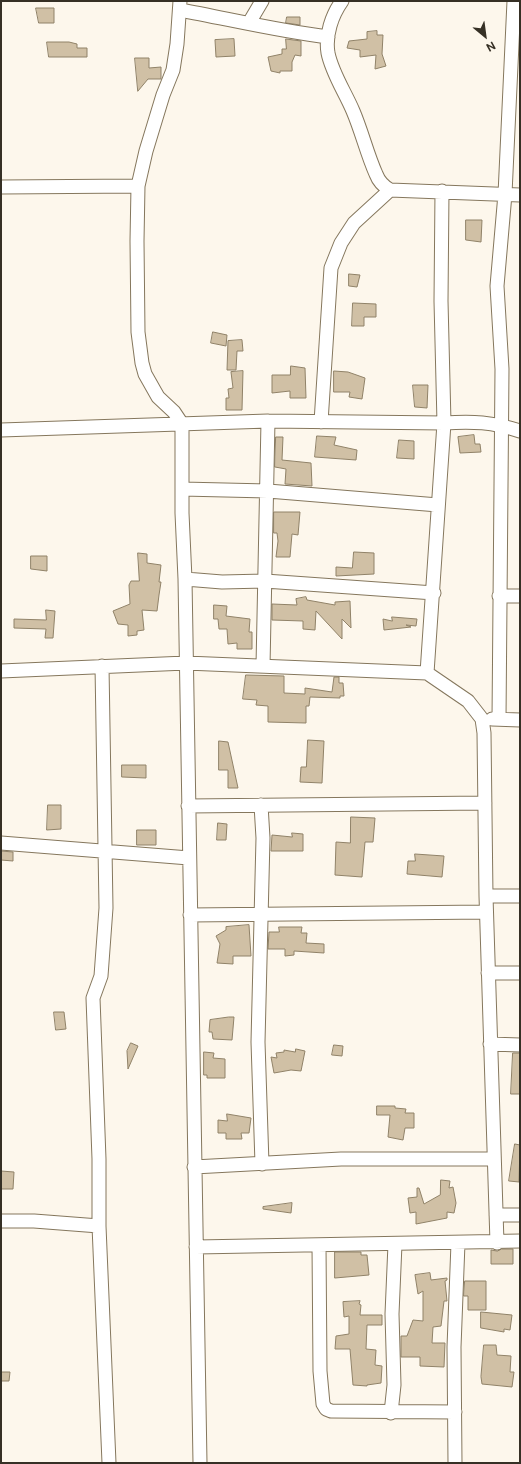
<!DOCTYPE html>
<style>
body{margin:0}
#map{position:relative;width:521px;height:1464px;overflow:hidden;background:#fdf7ec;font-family:"Public Sans",sans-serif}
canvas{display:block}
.frame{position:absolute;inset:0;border:2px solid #363025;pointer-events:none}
.north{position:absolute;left:465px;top:16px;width:40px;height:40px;-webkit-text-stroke:3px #fdf7ec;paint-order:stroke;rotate:151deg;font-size:11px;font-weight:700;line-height:16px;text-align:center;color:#363025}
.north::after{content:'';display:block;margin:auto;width:14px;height:18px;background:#363025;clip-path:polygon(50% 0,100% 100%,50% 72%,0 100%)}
</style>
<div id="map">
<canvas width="521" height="1464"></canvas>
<div class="frame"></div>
<div class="north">N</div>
</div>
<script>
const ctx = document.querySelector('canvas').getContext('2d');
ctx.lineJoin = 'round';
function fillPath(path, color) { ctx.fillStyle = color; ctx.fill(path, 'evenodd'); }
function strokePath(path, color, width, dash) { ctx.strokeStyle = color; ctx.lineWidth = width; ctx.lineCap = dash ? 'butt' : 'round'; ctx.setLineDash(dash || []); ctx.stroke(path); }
const building = new Path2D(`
 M36 8H54V23H39Z
 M287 17H300V25L286 23Z
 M377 31V35H383L382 54 386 66 375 69 376 55 360 57V50L347 48 349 41 367 39V32Z
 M234 39 235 56 216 57 215 40Z
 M286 39 301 41V56L295 55 292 62V71H280V73L271 71 268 57 282 54V49H286Z
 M47 42H69L77 44V48H87V57H49Z
 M135 58H149V68L161 67V79H148L138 91Z
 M466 220H482L481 242 466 240Z
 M349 274 360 275 357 287 349 286Z
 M353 303 376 304V317H364V326H352Z
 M213 332 227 335 226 346 211 343Z
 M242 340 243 351H237L236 370H227L228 341Z
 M291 366 305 368 306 398H290V391L272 393V375H290Z
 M243 371 242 410H226V398H229L228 389 233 388 231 372Z
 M334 371 348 372 365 378 362 399 349 397 350 392H334Z
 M413 385H428L427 408 415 407Z
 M474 435 475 444H480L481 452 460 453 458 437Z
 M317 436 336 437 334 445 357 450 356 460 315 457Z
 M276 437H283L282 460 311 463 312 486 285 484 286 469 275 467Z
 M399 440 414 441V459L397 458Z
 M274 512H300L298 535 292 534 290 557H276L278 541 277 533H274Z
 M354 552 374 553V574L336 576V567L352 568Z
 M138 553 147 554V563L161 565 159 582H161L159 595 157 611 142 610 144 630 137 631V635L128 636V625L118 624 113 611 130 604 129 585 131 581H139Z
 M31 556H47V571L31 569Z
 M306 597 307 600 335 605V602L350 601 351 628 342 619V639L316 611 315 630 303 629V621L272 620V604L297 605 296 599Z
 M214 605 227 606 226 616 250 619 249 632H252V649H237V643L228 644 227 629H219L218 619H214Z
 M46 610 55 611 53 638H45L46 629 14 628V619L46 620Z
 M392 617 417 619 416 626 406 625 411 627 384 630 383 619 392 621Z
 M246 675 284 676V693L305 694V688L332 692 334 677H339V683H343L344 696H340V698L310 697 309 706H306V723L268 722V706L256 705 257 700 243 699Z
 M308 740 324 741 322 783 300 782 301 767H306Z
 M219 741 228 742 238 788H228V770H219Z
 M122 765H146V778L122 777Z
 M48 805H61V829L47 830Z
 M351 817 375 818 373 842H365L362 877 335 875 336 842 350 843Z
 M218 823 227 824 226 840H217Z
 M137 830H156V845H137Z
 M292 833 303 834V851H271L272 835 292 837Z
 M1 851 13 852V861L1 860Z
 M415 854 444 856 442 877 407 874 408 861H415Z
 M249 925 251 956H233V964L217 963 220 944 216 936 226 930V927Z
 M279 927H302L301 933H307L306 943 324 944V953L294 951V955L285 956V949H268L269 932H279Z
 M54 1012H64L66 1029 56 1030Z
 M229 1017H234L232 1040 213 1039 212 1032H209L210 1020Z
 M131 1043 138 1046 128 1069 127 1051Z
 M334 1045 343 1046 342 1056 332 1055Z
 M296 1049 305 1051 301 1071 291 1070 274 1073 271 1057 277 1058 276 1053 284 1052V1050L295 1052Z
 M204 1052 214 1053 213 1058 225 1059V1078H207V1075H204Z
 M513 1053H520V1094H511Z
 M377 1106H395V1108L406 1109 405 1113H414V1128H405L403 1140 388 1137 390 1115H377Z
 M227 1114 251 1118 249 1133H241L242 1139H226V1133H218V1120L227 1121Z
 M515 1144 520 1145 519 1182 509 1181Z
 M1 1171 14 1172 13 1189H1Z
 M441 1180 450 1181 449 1188 453 1187 456 1203 454 1213 447 1212V1218L416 1224V1212L410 1213 408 1198 417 1197V1188H419L424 1204 440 1195Z
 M292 1203 291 1213 263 1209V1207Z
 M502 1249H513V1264H491V1250L497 1251Z
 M335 1252H361V1255H367L369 1275 335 1278Z
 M430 1273 431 1280 447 1278V1280L445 1281 447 1301H444L441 1326 433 1327 432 1343H445L444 1367 420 1366V1357H401V1336H407L413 1320 423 1321V1291L418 1294 415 1275Z
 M465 1281H486V1310H468V1296H464Z
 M360 1301 359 1304 361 1305 360 1315H382V1325H367L366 1349 376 1350 375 1365 382 1366 381 1383 367 1385V1386L353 1385 350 1349H335L336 1336 349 1334V1316L344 1317 343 1302Z
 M481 1312 512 1315 510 1330 504 1329V1332L481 1328Z
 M484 1345H496L497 1355 511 1356 510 1372H514L512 1387 482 1384 481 1377Z
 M1 1372H10L9 1381H1Z`);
fillPath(building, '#d0c0a5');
strokePath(building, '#908268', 1);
const street = new Path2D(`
 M180 1 177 44 173 70 163 95 146 151 138 186 137 241 138 332 142 363 145 374 158 397 174 412 182 424V513L185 579 200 1463
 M342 1C332 15 325 35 328 53 332 73 345 92 353 111 362 132 367 154 376 174 379 182 383 186 390 190L520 195
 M180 10C229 19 278 31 328 37
 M249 23 262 1
 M1 187 138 186
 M321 422 331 268 341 243 354 223 390 190
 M1 430 268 421 444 423C473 421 492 422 520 431
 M182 489 268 491 438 505
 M185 579 222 582 265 581 434 593
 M499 596H520
 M102 666 106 908 101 976 93 998 99 1159V1226L109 1463
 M263 666 268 421
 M1 671 186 663 427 673 468 701 482 719 484 733 486 896 497 1243
 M427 673 444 423 441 301 442 191
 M492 719 520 720
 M499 719 502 369 497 286 505 194 514 1
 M261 805 263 838 258 1042 262 1164
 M188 806 485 803
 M1 843 189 858
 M486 896H520
 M190 915 486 912
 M488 973H520
 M490 1044 520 1045
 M194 1167 341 1159H494
 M496 1215H520
 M1 1221H34L99 1226
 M319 1245 320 1371 323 1404 326 1409 331 1411 455 1412
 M196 1247 520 1241
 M391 1413 394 1385 392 1314 395 1244
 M455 1463 454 1347 458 1243`);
strokePath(street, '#85775d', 15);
strokePath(street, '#fff', 13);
</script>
